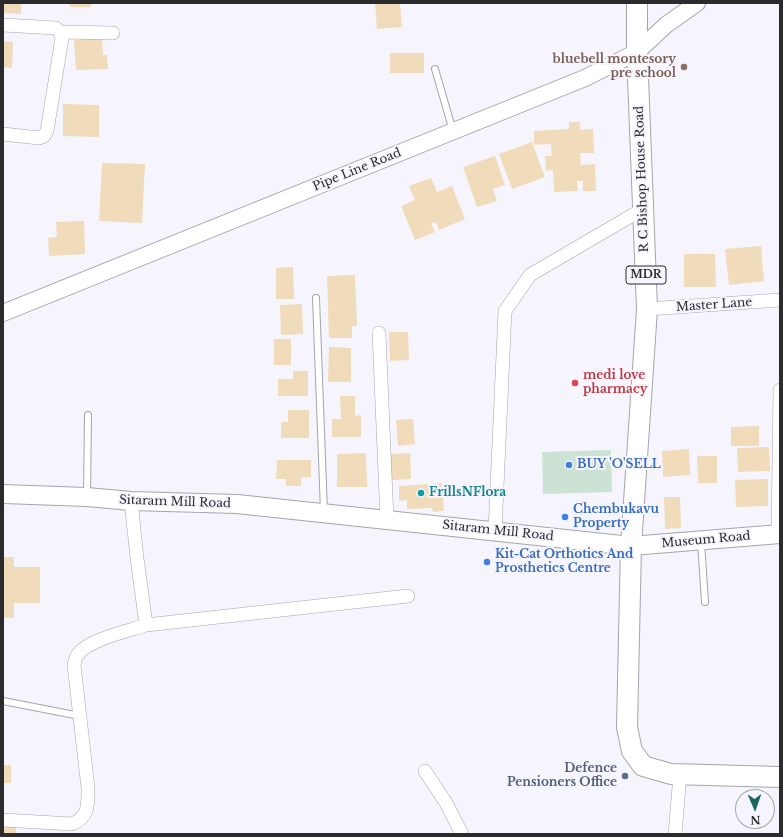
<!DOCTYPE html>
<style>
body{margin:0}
#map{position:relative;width:783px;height:837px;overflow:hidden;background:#f6f5fe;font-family:"Libre Baskerville",serif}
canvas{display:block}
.frame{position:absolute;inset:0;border:4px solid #2b2b2e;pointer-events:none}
.north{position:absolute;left:735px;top:789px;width:40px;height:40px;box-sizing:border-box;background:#f6f5fe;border:1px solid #a5a4ab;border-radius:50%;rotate:178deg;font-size:11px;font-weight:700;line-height:16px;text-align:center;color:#2b2b2e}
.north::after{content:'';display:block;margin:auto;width:14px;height:18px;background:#1a6660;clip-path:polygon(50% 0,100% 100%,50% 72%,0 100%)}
</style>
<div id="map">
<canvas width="783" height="837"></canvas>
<div class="frame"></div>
<div class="north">N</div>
</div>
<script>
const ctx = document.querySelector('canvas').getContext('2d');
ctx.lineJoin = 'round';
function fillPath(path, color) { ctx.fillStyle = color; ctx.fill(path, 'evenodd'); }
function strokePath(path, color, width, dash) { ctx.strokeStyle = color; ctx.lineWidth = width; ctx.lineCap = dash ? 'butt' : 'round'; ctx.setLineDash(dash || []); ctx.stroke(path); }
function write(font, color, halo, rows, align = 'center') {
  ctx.font = font + ' "Libre Baskerville",serif'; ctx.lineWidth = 4; ctx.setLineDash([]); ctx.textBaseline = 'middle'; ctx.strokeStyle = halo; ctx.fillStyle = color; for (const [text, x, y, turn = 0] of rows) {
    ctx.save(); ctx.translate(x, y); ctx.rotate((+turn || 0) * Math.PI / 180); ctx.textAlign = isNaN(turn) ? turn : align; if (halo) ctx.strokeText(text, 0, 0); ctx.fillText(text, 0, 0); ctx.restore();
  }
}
fillPath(new Path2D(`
 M611 450 612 492 543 494 542 452Z`), '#cbe2d5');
fillPath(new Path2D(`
 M3 3H21V14L3 13Z
 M70 3H91V7H70Z
 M375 3H400L402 27 377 29Z
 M102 38 103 55H107L108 69 76 70 74 40Z
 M3 41 13 42 12 68 3 67Z
 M390 53H424V73H390Z
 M63 104 99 105V137L63 136Z
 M569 122H580V130L593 129 594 153H580L581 165 595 164 596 191H583V181H577L578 191 554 192 553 170 546 171 545 156H552L551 144 534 145V131L569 129Z
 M532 142 545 177 512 189 499 154Z
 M495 156 505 185 493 189 497 201 477 207 463 167Z
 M102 163 145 164 142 223 99 221Z
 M431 178 437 192 452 186 465 219 439 230 436 222 431 223 435 232 415 240 401 206 415 200 409 186Z
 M84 221 85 254 49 256 48 238 57 237 56 222Z
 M761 246 764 281 729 285 725 249Z
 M684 254H715L716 287H684Z
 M293 267 294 299H276V268Z
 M355 275 357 326H352V338H329L327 276Z
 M302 304 303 334 281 335 280 305Z
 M389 332H408L409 360 390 361Z
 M274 339H291V365H274Z
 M329 347 351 348V382H328Z
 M293 371H308V396H278V379H293Z
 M340 396H355V416L361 415V437H332V419H341Z
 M288 410H309V438H281V422H288Z
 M413 419 415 444 398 446 396 420Z
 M759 426V446H731V427Z
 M769 447 770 471 738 472 737 448Z
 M689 449 690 475 663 477 662 451Z
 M366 453 367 487H337V454Z
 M410 453 411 479 391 480 390 454Z
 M697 456H717V483H698Z
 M277 460H311V477H301V486H286V479H276Z
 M768 479V506L736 507 735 480Z
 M442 483 444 511 433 512 432 508 407 509V500L399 501V486Z
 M664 497H680L681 528 665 529Z
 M3 557H14V567H40V603H14V618H3Z
 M3 765H11V783H3Z
 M3 824H16V834H3Z`), '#f0dbba');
const service = new Path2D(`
 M435 69 453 131
 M316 298 324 512
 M87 496 88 415
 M701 542 705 602
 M3 701 80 716`);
const minor = new Path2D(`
 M3 25 56 28 60 32 62 38 47 131 44 136 39 138 3 134
 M60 32 113 33
 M647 309 780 300
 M379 333 387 520
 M495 531 505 311 530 275 643 209
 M778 534 780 390
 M146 625 408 596
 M425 771 446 803 462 834
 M3 820 72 824C89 817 88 805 88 788L74 665C75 662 75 658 77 656 85 640 129 631 146 625L137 558 131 501
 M675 834 680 775`);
const tertiary = new Path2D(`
 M3 313 585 78 637 52 666 25 697 3`);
const secondary = new Path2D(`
 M3 494 87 497 131 501 237 504 631 546 780 534`);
const primary = new Path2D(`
 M637 3V52L647 309 631 546 627 727 632 751 643 766 671 774 780 777`);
strokePath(service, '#a5a4ad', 8);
strokePath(minor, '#a5a4ad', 14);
strokePath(tertiary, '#a5a4ad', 18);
strokePath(secondary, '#a5a4ad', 20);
strokePath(primary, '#a5a4ad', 22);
strokePath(service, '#fff', 6);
strokePath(minor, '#fff', 13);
strokePath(tertiary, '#fff', 16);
strokePath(secondary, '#fff', 18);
strokePath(primary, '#fff', 20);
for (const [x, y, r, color] of [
 [684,67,4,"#8d6e63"],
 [575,383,4,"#e0444e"],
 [569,465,4,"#3f7fe0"],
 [421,493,4,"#0f9aa8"],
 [565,517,4,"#3f7fe0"],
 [487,562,4,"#3f7fe0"],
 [625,776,4,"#5c6f8a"]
]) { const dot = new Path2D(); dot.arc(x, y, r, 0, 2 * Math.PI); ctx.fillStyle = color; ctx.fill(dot); strokePath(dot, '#f6f5fe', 1.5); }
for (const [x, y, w] of [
 [646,275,40]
]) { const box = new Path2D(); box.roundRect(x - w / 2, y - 9, w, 18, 3); ctx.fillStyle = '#f6f5fe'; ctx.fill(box); strokePath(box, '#2b2b2e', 1); }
write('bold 11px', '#2b2b2e', null, [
 ["MDR",646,275]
]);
write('bold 12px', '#785e54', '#f6f5fe', [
 ["bluebell montesory",676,60],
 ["pre school",676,74]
], 'right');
write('12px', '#2b2b2e', '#f6f5fe', [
 ["Pipe Line Road",357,170,-22],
 ["R C Bishop House Road",642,179,-92],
 ["Master Lane",714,305,-4],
 ["Sitaram Mill Road",175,502,2],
 ["Sitaram Mill Road",498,531,6],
 ["Museum Road",706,540,-5]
]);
write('bold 12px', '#be3a42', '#f6f5fe', [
 ["medi love",583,376],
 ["pharmacy",583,390]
], 'left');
write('bold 12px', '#366cbe', '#f6f5fe', [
 ["BUY 'O'SELL",577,465],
 ["Chembukavu",573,510],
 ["Property",573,524],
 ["Kit-Cat Orthotics And",495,555],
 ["Prosthetics Centre",495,569]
], 'left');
write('bold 12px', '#0d838f', '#f6f5fe', [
 ["FrillsNFlora",429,493]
], 'left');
write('bold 12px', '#4e5e75', '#f6f5fe', [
 ["Defence",617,769],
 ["Pensioners Office",617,783]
], 'right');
</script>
